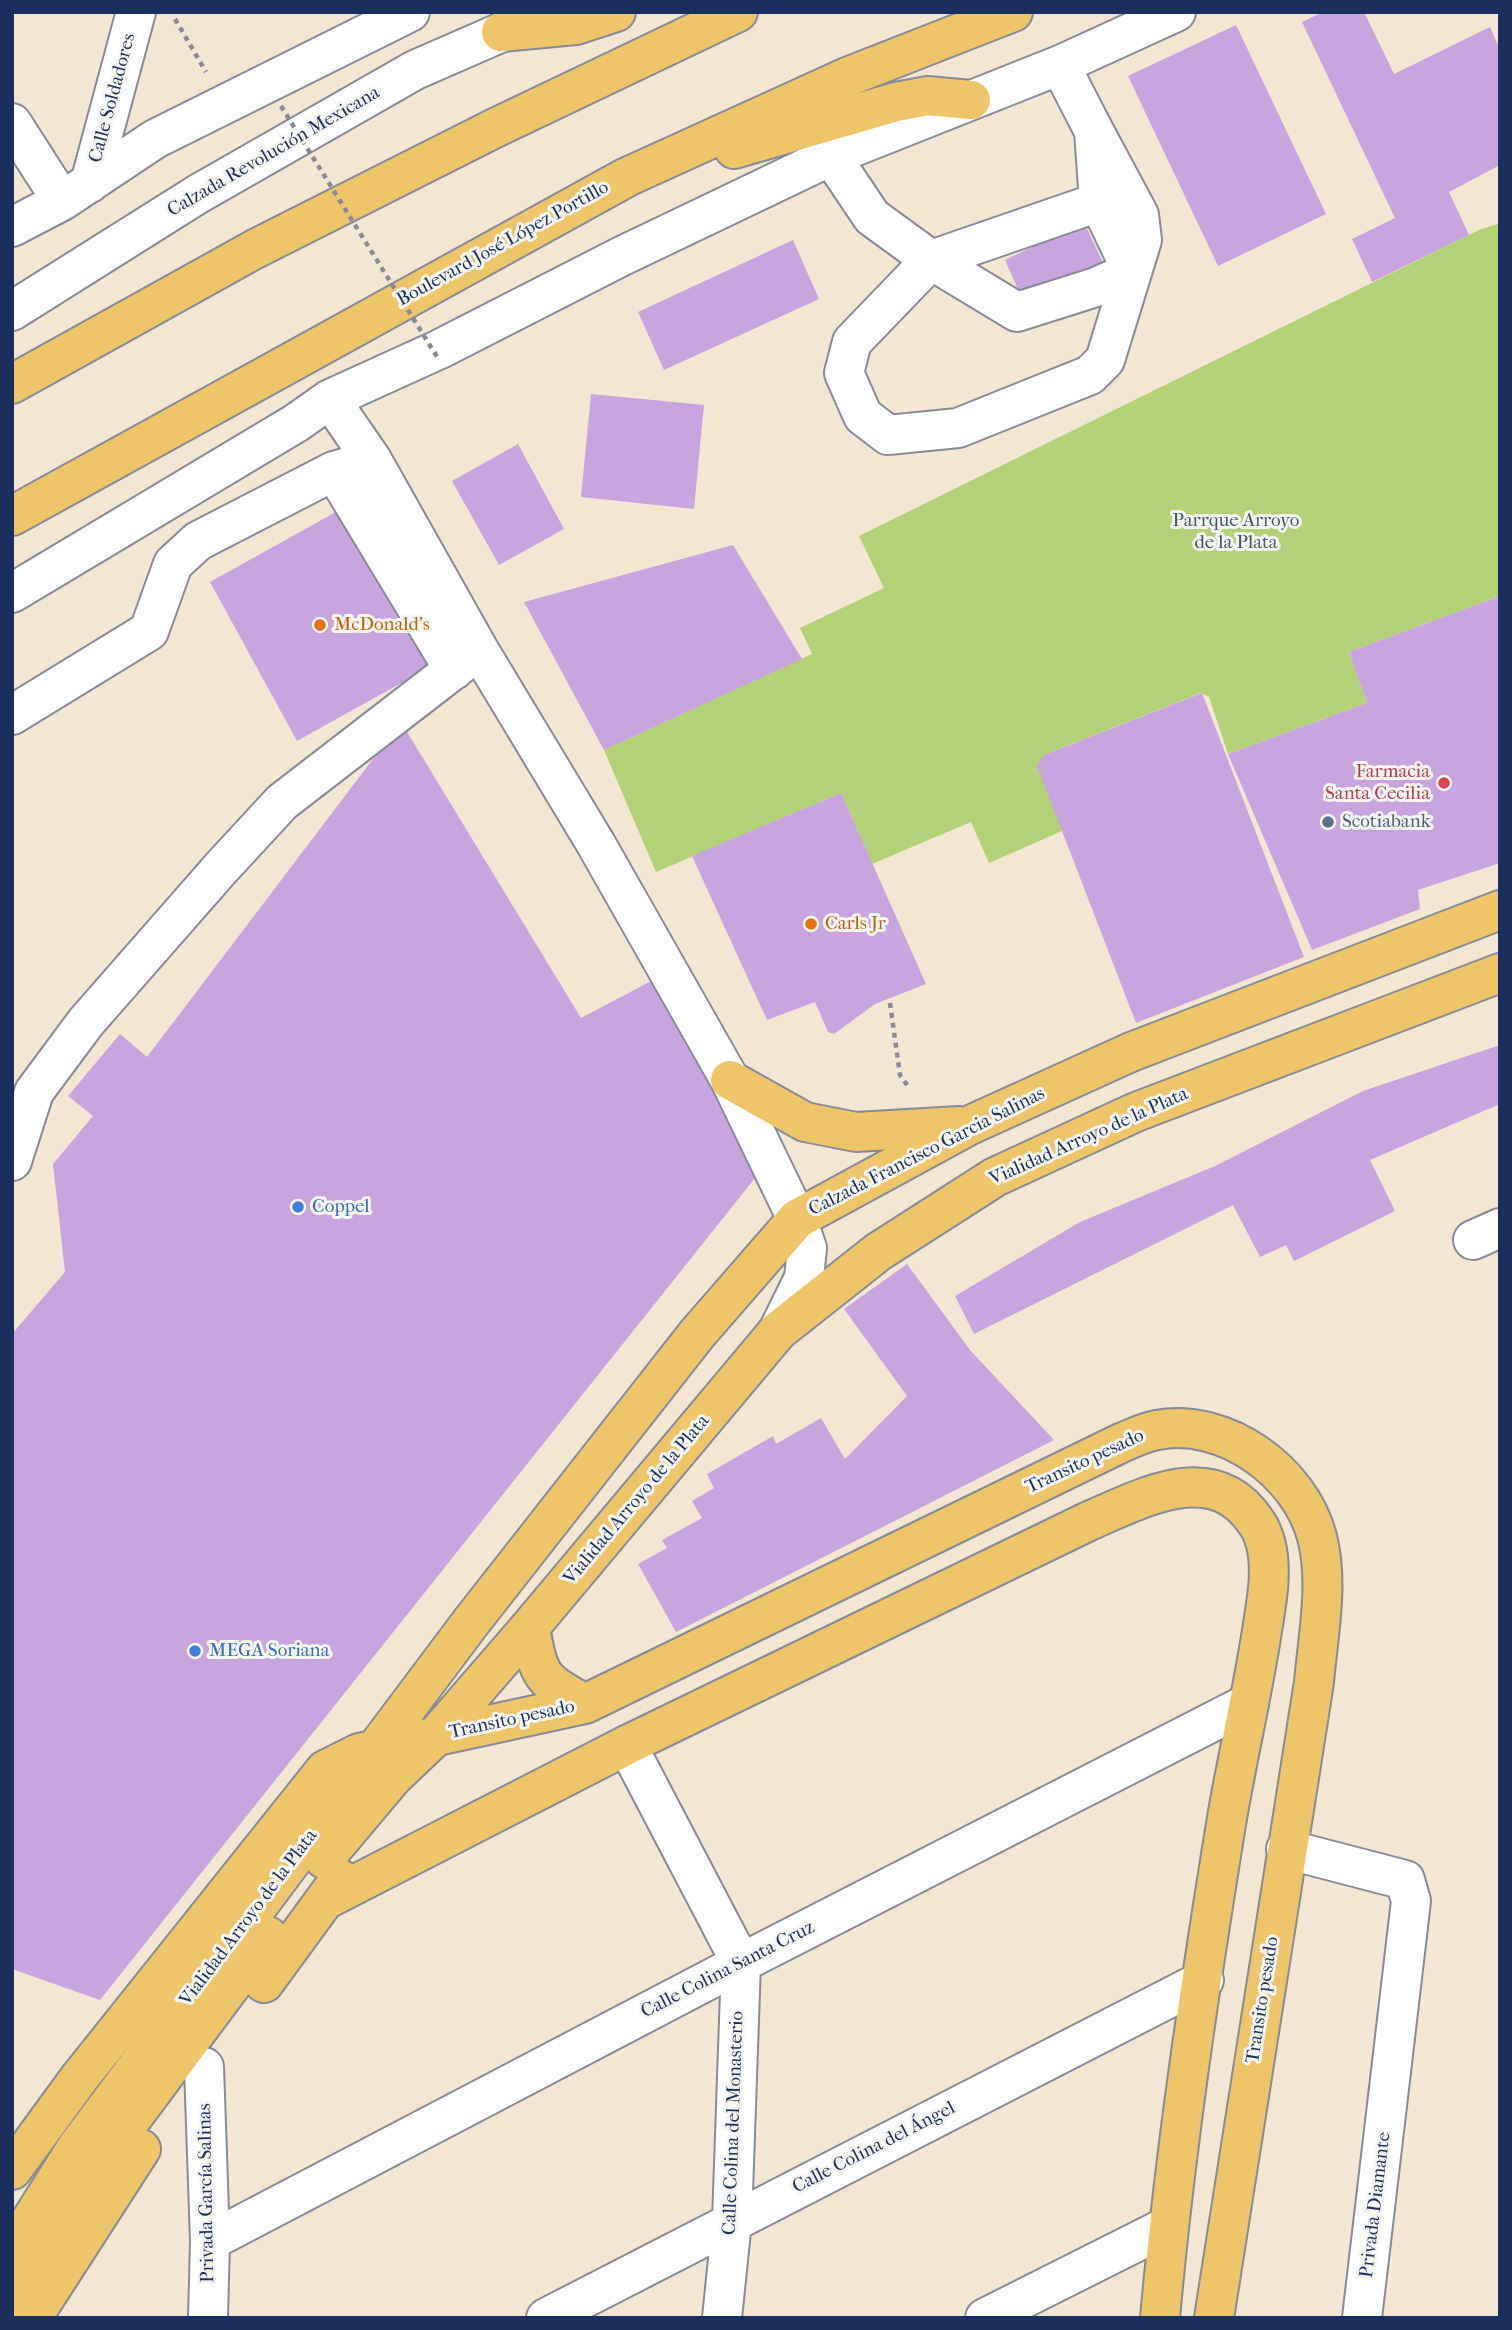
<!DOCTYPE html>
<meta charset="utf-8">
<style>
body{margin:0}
#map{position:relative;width:1512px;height:2330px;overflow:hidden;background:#f3e6d3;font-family:"IM FELL French Canon",serif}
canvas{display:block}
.frame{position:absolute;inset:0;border:14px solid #1b2f5e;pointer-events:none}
</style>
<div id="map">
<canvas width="1512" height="2330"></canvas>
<div class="frame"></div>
</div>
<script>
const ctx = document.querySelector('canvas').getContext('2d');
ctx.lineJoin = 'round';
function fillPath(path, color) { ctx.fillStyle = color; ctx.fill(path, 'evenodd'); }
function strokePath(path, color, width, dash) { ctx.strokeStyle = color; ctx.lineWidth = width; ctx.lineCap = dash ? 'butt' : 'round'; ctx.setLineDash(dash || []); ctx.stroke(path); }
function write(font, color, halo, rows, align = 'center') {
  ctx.font = font + ' "IM FELL French Canon",serif'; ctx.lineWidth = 6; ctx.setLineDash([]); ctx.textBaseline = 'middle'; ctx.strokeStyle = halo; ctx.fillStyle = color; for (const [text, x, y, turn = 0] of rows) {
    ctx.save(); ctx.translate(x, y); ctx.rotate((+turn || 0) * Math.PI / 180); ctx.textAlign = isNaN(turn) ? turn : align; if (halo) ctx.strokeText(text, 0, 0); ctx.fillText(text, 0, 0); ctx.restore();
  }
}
fillPath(new Path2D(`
 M1500 223V596L1349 652 1367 703 1228 754 1209 697 1201 693 1044 755 1064 830 989 863 971 822 872 864 841 793 656 872 604 750 812 654 800 628 884 588 859 536 1479 230Z`), '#b3d177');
fillPath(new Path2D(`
 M1323 12H1364L1394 74 1490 27 1500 50V165L1449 192 1469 235 1372 282 1352 239 1395 218 1302 22Z
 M1236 25 1326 214 1218 266 1128 76Z
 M1084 222 1104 265 1024 303 1005 260Z
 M793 240 819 299 664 370 638 312Z
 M591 394 704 405 694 509 581 497Z
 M518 444 564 529 499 565 452 481Z
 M343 508 430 667 297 741 210 582Z
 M733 545 802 659 604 750 524 602Z
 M1500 596V863L1418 890 1420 909 1312 950 1228 754 1367 703 1349 652Z
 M1202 693 1304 957 1136 1023 1037 766 1044 755Z
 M401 722 581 1018 655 979 759 1173 100 2000 12 1969V1334L65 1272 53 1164 93 1116 68 1096 120 1034 147 1057Z
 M841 793 926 984 875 1004 834 1034 828 1032 815 1002 767 1020 692 856Z
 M1500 1045V1104L1370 1160 1395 1211 1294 1261 1286 1245 1260 1257 1233 1205 974 1334 955 1296 1080 1222 1215 1166 1363 1091Z
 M907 1264 970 1350 1054 1440 676 1632 638 1564 667 1548 662 1540 702 1518 692 1501 714 1488 707 1474 773 1436 776 1444 821 1418 845 1459 907 1396 844 1309Z`), '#c9a5df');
const minor = new Path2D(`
 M12 123 62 201
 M1094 131 1139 215 1142 240 1105 360 1090 375 958 428 888 435 863 416 844 373 852 342 931 260 1017 312 1096 287 1132 271 1099 202
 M831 156 872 217 931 260 1099 202 1094 131 1060 65
 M90 183 136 12
 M12 227 62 201 155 139 410 12
 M12 311 198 194 415 70 532 19
 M330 399 372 460 479 650 596 844 730 1080 797 1219 807 1248 804 1278 778 1331
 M334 471 454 670
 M12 593 296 423 330 399 440 349 622 256 831 156 1060 65 1176 12
 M12 715 149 631 173 564 198 541 334 471 372 460
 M12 1161 34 1092 86 1022 221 868 282 802 479 650
 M1473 1240 1500 1228
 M627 1745 741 1963 732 2221 722 2318
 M1286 1849 1405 1880 1411 1901 1362 2318
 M204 2067 210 2241 208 2318
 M210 2241 741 1963 1249 1703
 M546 2318 1204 1980
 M985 2318 1168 2226`);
const major = new Path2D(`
 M501 32 576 25 616 12
 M734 149 896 102 928 96 971 100
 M12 384 255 249 495 128 738 12
 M12 516 627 177 847 77 1013 12
 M730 1080 805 1122 856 1132 959 1126
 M530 1627C539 1677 540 1679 585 1704
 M324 1859 393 1777 434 1738 530 1627 778 1331 878 1252 995 1177 1136 1112 1500 973
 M325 1900 627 1745 1089 1521C1143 1498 1213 1458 1256 1522 1269 1540 1270 1567 1268 1589 1259 1666 1240 1742 1227 1818 1200 1984 1175 2151 1160 2318
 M264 1983 340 1879
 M12 2170 80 2077 325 1770 359 1753 585 1704 1121 1443C1133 1438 1145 1432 1157 1430 1225 1417 1300 1472 1317 1537 1329 1583 1318 1636 1314 1682L1214 2318
 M12 2250 77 2147 471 1622 697 1334 797 1219 968 1126 1131 1052 1500 910
 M12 2297 104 2156 268 1936
 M32 2318 141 2149`);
strokePath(minor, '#878a98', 42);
strokePath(major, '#878a98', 42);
strokePath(new Path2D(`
 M175 19 206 72
 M890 1003 900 1075 910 1089`), '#878a98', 4.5, [5, 5]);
strokePath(minor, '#fff', 38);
strokePath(major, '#eec569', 38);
strokePath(new Path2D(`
 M281 106 439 360`), '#878a98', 4.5, [5, 5]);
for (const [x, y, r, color] of [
 [320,625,7,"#e8710a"],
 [1444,783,7,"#e0444e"],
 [1328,822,7,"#5c6f8a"],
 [811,924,7,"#e8710a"],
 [298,1207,7,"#3f7fe0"],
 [195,1651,7,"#3f7fe0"]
]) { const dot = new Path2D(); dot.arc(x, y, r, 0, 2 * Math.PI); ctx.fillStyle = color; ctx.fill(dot); strokePath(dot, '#f6f6f2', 2.5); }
write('19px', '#1b2f5e', '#f6f6f2', [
 ["Calle Soldadores",113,98,-75],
 ["Calzada Revolución Mexicana",274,152,-30],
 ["Boulevard José López Portillo",503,244,-29],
 ["Vialidad Arroyo de la Plata",1089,1137,-24],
 ["Calzada Francisco Garcia Salinas",927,1152,-27],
 ["Transito pesado",1085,1462,-25],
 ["Vialidad Arroyo de la Plata",637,1500,-50],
 ["Transito pesado",512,1720,-12],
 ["Vialidad Arroyo de la Plata",249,1918,-53],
 ["Calle Colina Santa Cruz",728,1970,-27],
 ["Transito pesado",1263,2000,-81],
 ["Calle Colina del Monasterio",734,2123,-88],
 ["Calle Colina del Ángel",874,2148,-27],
 ["Privada García Salinas",207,2193,-91],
 ["Privada Diamante",1376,2205,-83]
]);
write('19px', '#415864', '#f6f6f2', [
 ["Parrque Arroyo",1236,521],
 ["de la Plata",1236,543]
]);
write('19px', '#c56008', '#f6f6f2', [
 ["McDonald's",334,625],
 ["Carls Jr",825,924]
], 'left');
write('19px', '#be3a42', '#f6f6f2', [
 ["Farmacia",1430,772],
 ["Santa Cecilia",1430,794]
], 'right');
write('19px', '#4e5e75', '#f6f6f2', [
 ["Scotiabank",1342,822]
], 'left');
write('19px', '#366cbe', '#f6f6f2', [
 ["Coppel",312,1207],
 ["MEGA Soriana",209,1651]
], 'left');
</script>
